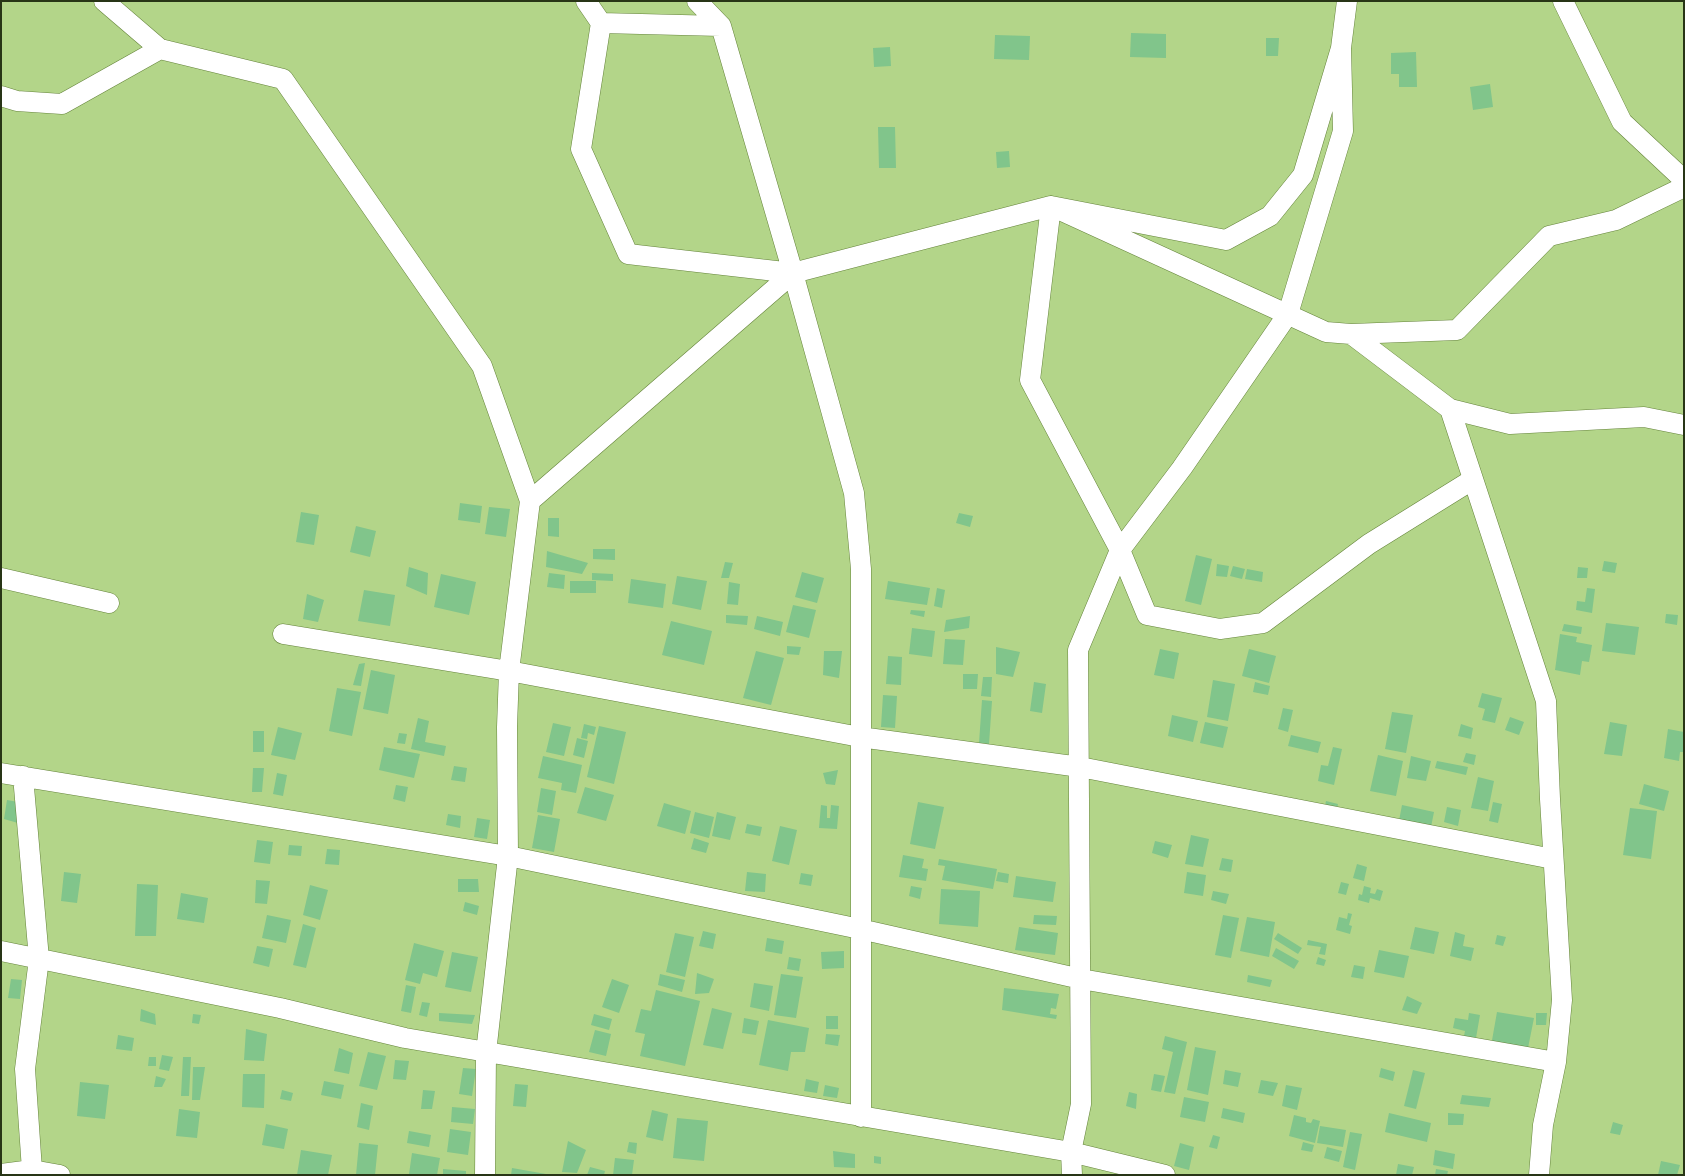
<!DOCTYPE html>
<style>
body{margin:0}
#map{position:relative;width:1685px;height:1176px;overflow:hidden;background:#b3d589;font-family:"Noto Serif",serif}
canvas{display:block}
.frame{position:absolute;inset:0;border:2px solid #283516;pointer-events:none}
</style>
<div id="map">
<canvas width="1685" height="1176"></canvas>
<div class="frame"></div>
</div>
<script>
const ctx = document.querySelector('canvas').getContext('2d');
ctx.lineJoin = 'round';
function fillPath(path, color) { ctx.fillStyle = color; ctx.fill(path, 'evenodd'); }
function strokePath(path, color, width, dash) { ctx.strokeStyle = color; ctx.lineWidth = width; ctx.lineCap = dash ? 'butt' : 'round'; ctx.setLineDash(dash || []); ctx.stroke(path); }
fillPath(new Path2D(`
 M1131 33 1166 34V58L1130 57Z
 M995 35 1030 36 1029 60 994 59Z
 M1266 38H1279L1278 56H1266Z
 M890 47 891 66 874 67 873 48Z
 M1416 52 1417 87H1399V74H1391V53Z
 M1490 84 1493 107 1473 110 1470 87Z
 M878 127H895L896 168H879Z
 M1009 151 1010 167 997 168 996 152Z
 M460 503 482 506 480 523 458 520Z
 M489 507 510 509 506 537 485 534Z
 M301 512 319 515 314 545 296 542Z
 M959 513 973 516 970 527 956 523Z
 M548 518H559V537L548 536Z
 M356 526 376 531 370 557 350 552Z
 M593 549H615V560L593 559Z
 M547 551 588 563 582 574 546 567Z
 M1196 555 1212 559 1201 605 1185 601Z
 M1604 561 1617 563 1615 573 1602 571Z
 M725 562 733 563 729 578H721Z
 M1217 564 1229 566 1227 577 1216 576Z
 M1233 566 1245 569 1242 579 1230 576Z
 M409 567 428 573 427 595 406 586Z
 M1578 567 1588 568 1587 578H1577Z
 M1247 569 1263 572 1262 582 1245 579Z
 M802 572 824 578 817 603 795 597Z
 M549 573 565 575 564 589 547 587Z
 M592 573 613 574V581L592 580Z
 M441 574 476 582 469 615 434 607Z
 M677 576 707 581 701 610 672 604Z
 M631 579 666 584 663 608 628 603Z
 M570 581H596V593H570Z
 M888 581 930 588 927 605 885 599Z
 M729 582 740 584 738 605 727 604Z
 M937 588 945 590 942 608 934 606Z
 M1587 588 1595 589 1592 613 1576 610 1577 601 1585 602Z
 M364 590 395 595 390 626 358 621Z
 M307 594 324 600 318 622 303 619Z
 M793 605 816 610 809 638 786 632Z
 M911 610 925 611 924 617 910 614Z
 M1666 614 1678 615 1677 625 1665 623Z
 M726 615 748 616 747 625 726 623Z
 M757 616 783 622 780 636 754 629Z
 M970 616 969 628 944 632 946 620Z
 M671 621 712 631 704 665 662 655Z
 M1606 623 1639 627 1635 655 1602 651Z
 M1564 624 1582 627 1581 634 1562 631Z
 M912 628 935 631 932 657 909 654Z
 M1560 634 1577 637 1576 642 1592 645 1589 662 1582 661 1580 675 1555 670Z
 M945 639 965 640 963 665 943 664Z
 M787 646 801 647 799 655 787 654Z
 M996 647 1020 652 1013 677 996 674Z
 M1160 649 1179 653 1174 679 1154 675Z
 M1249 649 1276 656 1269 683 1242 676Z
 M756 651 784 658 771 705 743 698Z
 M824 651H842L839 678 823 675Z
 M888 656 902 657 901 685 886 684Z
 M365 663 361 686 353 685 359 664Z
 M371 670 395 675 388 714 363 709Z
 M963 674H978L977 689H963Z
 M983 677H992L991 697 981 696Z
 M1213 680 1235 684 1228 721 1207 717Z
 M1034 682 1046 684 1042 713 1030 711Z
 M1255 682 1270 686 1268 695 1253 692Z
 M337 688 361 692 352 736 329 731Z
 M1482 693 1502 698 1495 723 1482 720 1485 709 1478 707Z
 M883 695 897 696 895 728 881 727Z
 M982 700 992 701 989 744 979 743Z
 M1283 708 1293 710 1288 732 1278 729Z
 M1392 712 1413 715 1406 753 1385 749Z
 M1172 715 1198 721 1193 742 1168 736Z
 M1510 717 1524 722 1519 735 1505 730Z
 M418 718 429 721 425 742 446 746 444 756 411 749Z
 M1205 722 1228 727 1223 748 1200 743Z
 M1610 722 1627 725 1622 756 1604 754Z
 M553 723 571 727 564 756 546 752Z
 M584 724 596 727 594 735 588 733 587 739 581 738Z
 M1461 724 1473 728 1471 739 1458 736Z
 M599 726 626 732 614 784 587 777Z
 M278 727 302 733 295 760 271 755Z
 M1668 729 1684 732V752H1680L1679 761 1664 758Z
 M253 731H264V752H253Z
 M399 733 407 734 405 744 397 743Z
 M1291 735 1321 742 1318 753 1288 746Z
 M577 738 588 741 584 758 573 755Z
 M384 747 420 754 414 778 379 770Z
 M1333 747 1342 749 1334 785 1318 781 1321 765 1328 766Z
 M1466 753 1476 755 1474 765 1463 762Z
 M1378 755 1403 761 1396 796 1370 791Z
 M543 756 582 765 576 793 561 790 562 783 538 778Z
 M1411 756 1431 761 1426 781 1407 778Z
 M1437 761 1468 767 1466 775 1435 768Z
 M454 766 467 768 465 782 451 780Z
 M253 768H264L262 792H252Z
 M838 770 835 785 826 784 823 773Z
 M277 773 287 775 283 796 273 794Z
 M1478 777 1494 781 1488 811 1471 808Z
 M1644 784 1669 791 1664 811 1639 804Z
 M396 785 408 787 405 802 393 799Z
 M585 787 614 795 606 821 577 813Z
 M541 788 556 791 552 815 537 812Z
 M7 800 18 802V823L4 819Z
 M1326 801 1338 804 1336 813 1324 810Z
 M918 802 944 807 935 849 910 844Z
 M1493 802 1502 804 1498 823 1489 821Z
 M664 803 691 811 685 834 657 826Z
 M821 805 827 806V818H830L831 805 839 806 837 829 819 828Z
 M1402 805 1434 812 1430 832 1398 826Z
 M1447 807 1461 810 1458 826 1444 822Z
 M1630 808 1657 811 1651 859 1623 855Z
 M695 812 714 817 709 838 690 833Z
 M717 812 736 817 730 840 712 836Z
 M448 814 461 816 460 828 446 825Z
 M538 815 560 819 554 852 532 848Z
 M477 818 490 820 487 839 474 837Z
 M747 824 762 827 760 836 745 833Z
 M780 826 797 830 789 865 772 861Z
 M1191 835 1209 839 1203 867 1185 864Z
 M694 838 709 843 706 853 691 849Z
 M257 840 273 842 270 864 254 862Z
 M1155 841 1172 845 1168 858 1152 853Z
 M289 845 302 846 301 856 288 855Z
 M327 849 340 850 339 865 325 864Z
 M903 855 924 859 922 868 928 869 926 881 899 877Z
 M1222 858 1233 860 1231 872 1219 870Z
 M939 859 997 869 993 889 942 880 945 866 938 865Z
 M1357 864 1367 867 1364 881 1353 878Z
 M64 872 81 874 77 903 61 901Z
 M747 872 766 874 765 892 745 891Z
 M998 872 1009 874 1008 883 996 881Z
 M1187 872 1206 875 1203 896 1184 893Z
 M801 873 813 875 811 886 799 884Z
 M1016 876 1056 882 1053 902 1013 897Z
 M458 879H478L479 892H458Z
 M256 880 270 881 267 904 255 903Z
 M1341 882 1349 884 1346 895 1338 893Z
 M137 884 158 885 156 936H135Z
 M310 885 328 890 320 920 303 915Z
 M911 886 922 888 920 899 909 896Z
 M1364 886 1371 888 1370 893 1375 894 1377 889 1383 891 1380 901 1370 898 1369 903 1358 900 1359 894 1362 895Z
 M941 889 980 891 978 927 939 924Z
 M1213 891 1229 894 1226 904 1211 900Z
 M181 893 208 898 204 923 177 919Z
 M465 902 479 906 477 915 463 911Z
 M1348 913 1352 914 1349 925 1352 926 1350 934 1336 930 1339 917 1347 919Z
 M267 915 291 920 286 943 262 938Z
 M1034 915 1057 916 1056 925 1033 924Z
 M1223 915 1239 918 1231 958 1215 955Z
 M1247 917 1275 922 1269 957 1240 951Z
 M303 924 316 928 306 968 293 965Z
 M1019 927 1058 933 1055 955 1015 950Z
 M1415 927 1439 932 1434 954 1410 949Z
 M703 931 716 934 713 949 699 946Z
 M1455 932 1465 935 1463 946 1474 948 1471 961 1450 956Z
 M675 933 694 937 685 977 666 972Z
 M1278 933 1302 948 1298 954 1274 939Z
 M1497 935 1506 937 1503 946 1495 944Z
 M767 938 784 941 782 954 765 951Z
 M1308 940 1327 944 1325 955 1319 954 1321 947 1307 945Z
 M414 943 444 951 437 977 423 973 420 984 405 980Z
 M257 946 273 949 269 967 253 963Z
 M1276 948 1299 961 1294 969 1272 956Z
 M1379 950 1409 956 1404 978 1374 972Z
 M844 951V968L822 969 821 952Z
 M452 952 478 957 471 992 445 987Z
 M789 957 801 959 799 971 787 969Z
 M1318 957 1326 960 1324 966 1316 964Z
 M1354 965 1365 967 1363 979 1351 977Z
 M697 973 714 979 709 993 695 994Z
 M660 974 685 980 682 992 658 985Z
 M781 974 803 977 796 1018 774 1015Z
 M1248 975 1272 980 1270 987 1247 982Z
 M11 979 22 980 20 999 8 998Z
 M612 979 629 985 619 1013 602 1007Z
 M754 983 773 986 769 1011 750 1007Z
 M406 985 416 987 411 1013 401 1011Z
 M1004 988 1059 994 1056 1009 1051 1008 1050 1014 1057 1015 1056 1019 1002 1010Z
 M656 990 700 1001 685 1066 640 1056 645 1034 635 1032 641 1009 651 1011Z
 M1407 996 1422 1003 1417 1014 1402 1010Z
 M422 1002 430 1003 427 1017 419 1015Z
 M712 1008 732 1013 723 1049 703 1045Z
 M141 1009 155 1014 156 1025 140 1021Z
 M1497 1012 1534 1018 1527 1053 1491 1046Z
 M439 1013 475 1015 472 1024 439 1021Z
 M1469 1013 1480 1015 1476 1038 1464 1036 1465 1031 1453 1028 1455 1018 1468 1020Z
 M1536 1013H1547L1546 1025H1536Z
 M193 1014 201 1015 199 1024 192 1023Z
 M594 1014 612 1019 609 1030 591 1025Z
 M826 1016H838V1029H826Z
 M744 1018 759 1021 756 1035 742 1033Z
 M768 1020 809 1028 805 1052H791L788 1071 759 1065Z
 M246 1029 267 1034 264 1061 244 1060Z
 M595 1030 611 1034 606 1056 589 1052Z
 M826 1034 840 1035 838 1046 825 1044Z
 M118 1035 134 1038 132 1051 116 1049Z
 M1165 1036 1187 1042 1175 1094 1164 1092 1173 1052 1162 1049Z
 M1195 1047 1216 1051 1208 1095 1187 1090Z
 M339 1048 353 1053 349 1074 334 1071Z
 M368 1052 386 1056 377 1090 359 1086Z
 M162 1055 173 1057 169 1071 159 1069Z
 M149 1057H156V1066H148Z
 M183 1057H191L189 1096H181Z
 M395 1060 409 1061 406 1080 393 1079Z
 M193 1067H205L200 1100H192Z
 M463 1068 476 1069 472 1096 459 1094Z
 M1381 1068 1395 1072 1393 1081 1379 1077Z
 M1225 1070 1241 1073 1238 1087 1223 1084Z
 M1413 1070 1425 1073 1416 1109 1404 1106Z
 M243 1074H265L264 1108 242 1107Z
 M1154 1074 1165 1076 1161 1092 1151 1090Z
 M156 1076 166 1079 162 1087H154Z
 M806 1079 819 1082 817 1093 804 1091Z
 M1261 1080 1278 1083 1273 1096 1258 1093Z
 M324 1081 344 1085 341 1099 321 1095Z
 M80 1082 109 1085 105 1119 77 1116Z
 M515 1084 528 1085 526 1107 513 1106Z
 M825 1085 839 1088 837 1098 823 1096Z
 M1286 1085 1302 1088 1297 1110 1282 1106Z
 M282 1090 293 1093 291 1101 280 1099Z
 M423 1090 435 1091 432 1109H421Z
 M1129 1092 1137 1094 1136 1109 1126 1106Z
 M1462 1095 1491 1098 1489 1107 1460 1104Z
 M1184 1097 1209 1102 1205 1122 1180 1117Z
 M361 1103 373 1106 369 1130 357 1127Z
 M452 1107 475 1109 473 1124 451 1122Z
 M1223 1108 1245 1113 1243 1123 1221 1118Z
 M179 1109 200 1112 197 1138 176 1136Z
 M652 1110 668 1114 663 1141 646 1137Z
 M1389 1113 1431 1123 1427 1142 1385 1132Z
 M1448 1113 1464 1114 1463 1125H1448Z
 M1294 1115 1306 1118V1122L1311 1123 1313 1119 1320 1121 1315 1143 1289 1136Z
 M677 1118 708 1121 704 1161 673 1158Z
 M1613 1122 1623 1125 1620 1135 1610 1133Z
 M266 1124 288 1129 284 1149 262 1145Z
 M1320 1126 1346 1130 1343 1147 1317 1143Z
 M450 1129 471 1132 468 1155 447 1152Z
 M409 1131 431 1135 429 1147 407 1143Z
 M1350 1132 1362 1134 1355 1170 1343 1167Z
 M1213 1135 1220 1137 1217 1149 1209 1147Z
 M568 1141 586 1150 577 1173 562 1172Z
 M629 1142 637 1143 636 1154 627 1152Z
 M1303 1142 1314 1145 1312 1152 1301 1150Z
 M359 1143 378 1145 375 1175H356Z
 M1180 1143 1194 1147 1189 1170 1174 1166Z
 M1327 1147 1342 1151 1339 1162 1324 1158Z
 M301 1150 332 1155 328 1175H297Z
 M1435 1150 1455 1154 1453 1169 1433 1165Z
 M833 1151 855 1154V1168L834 1167Z
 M412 1153 440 1158 437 1175 409 1174Z
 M874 1156 881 1157V1164L874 1163Z
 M615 1158 634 1160 632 1175H613Z
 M1661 1161 1680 1165 1677 1175H1658Z
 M1398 1164 1414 1167 1412 1175H1396Z
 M590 1167 605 1171 604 1175H587Z
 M512 1168 546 1174V1175H511Z
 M443 1169 466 1171V1175H443Z
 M1436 1169 1448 1171 1447 1175H1435Z`), '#81c58b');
const minor = new Path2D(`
 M104 1 160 49 283 79 482 366 530 501 509 671 507 727 508 856 486 1053 485 1175
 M586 1 601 23 721 26 793 273 854 493 861 569V1117
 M697 1 721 26
 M1563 1 1622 122 1684 180
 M601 23 581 149 628 254 793 273
 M1341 48 1303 175 1270 216 1226 240 1051 206 1030 380 1120 550 1182 468 1288 314 1343 131 1341 48 1347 1
 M1 96 17 101 62 104 160 49
 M1351 334 1450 409 1510 424 1644 417 1684 425
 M1450 409 1546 701 1550 799 1562 1000 1556 1062 1543 1125 1539 1175
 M530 501 793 273 1051 206 1326 332 1351 334 1457 330 1549 236 1616 220 1684 187
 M1 578 109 603
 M283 634 509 671 860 737 1080 767 1553 859
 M1 773 508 856 860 929 1081 979 1556 1062
 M23 776 39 959 25 1069 32 1170 60 1175
 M1 951 280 1008 405 1038 1071 1152 1165 1175
 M1 1174 32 1170
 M1072 1175 1071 1152 1081 1104 1078 650 1120 550 1147 615 1220 629 1263 623 1369 544 1472 480`);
strokePath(minor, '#65843b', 21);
strokePath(minor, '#fff', 20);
</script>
